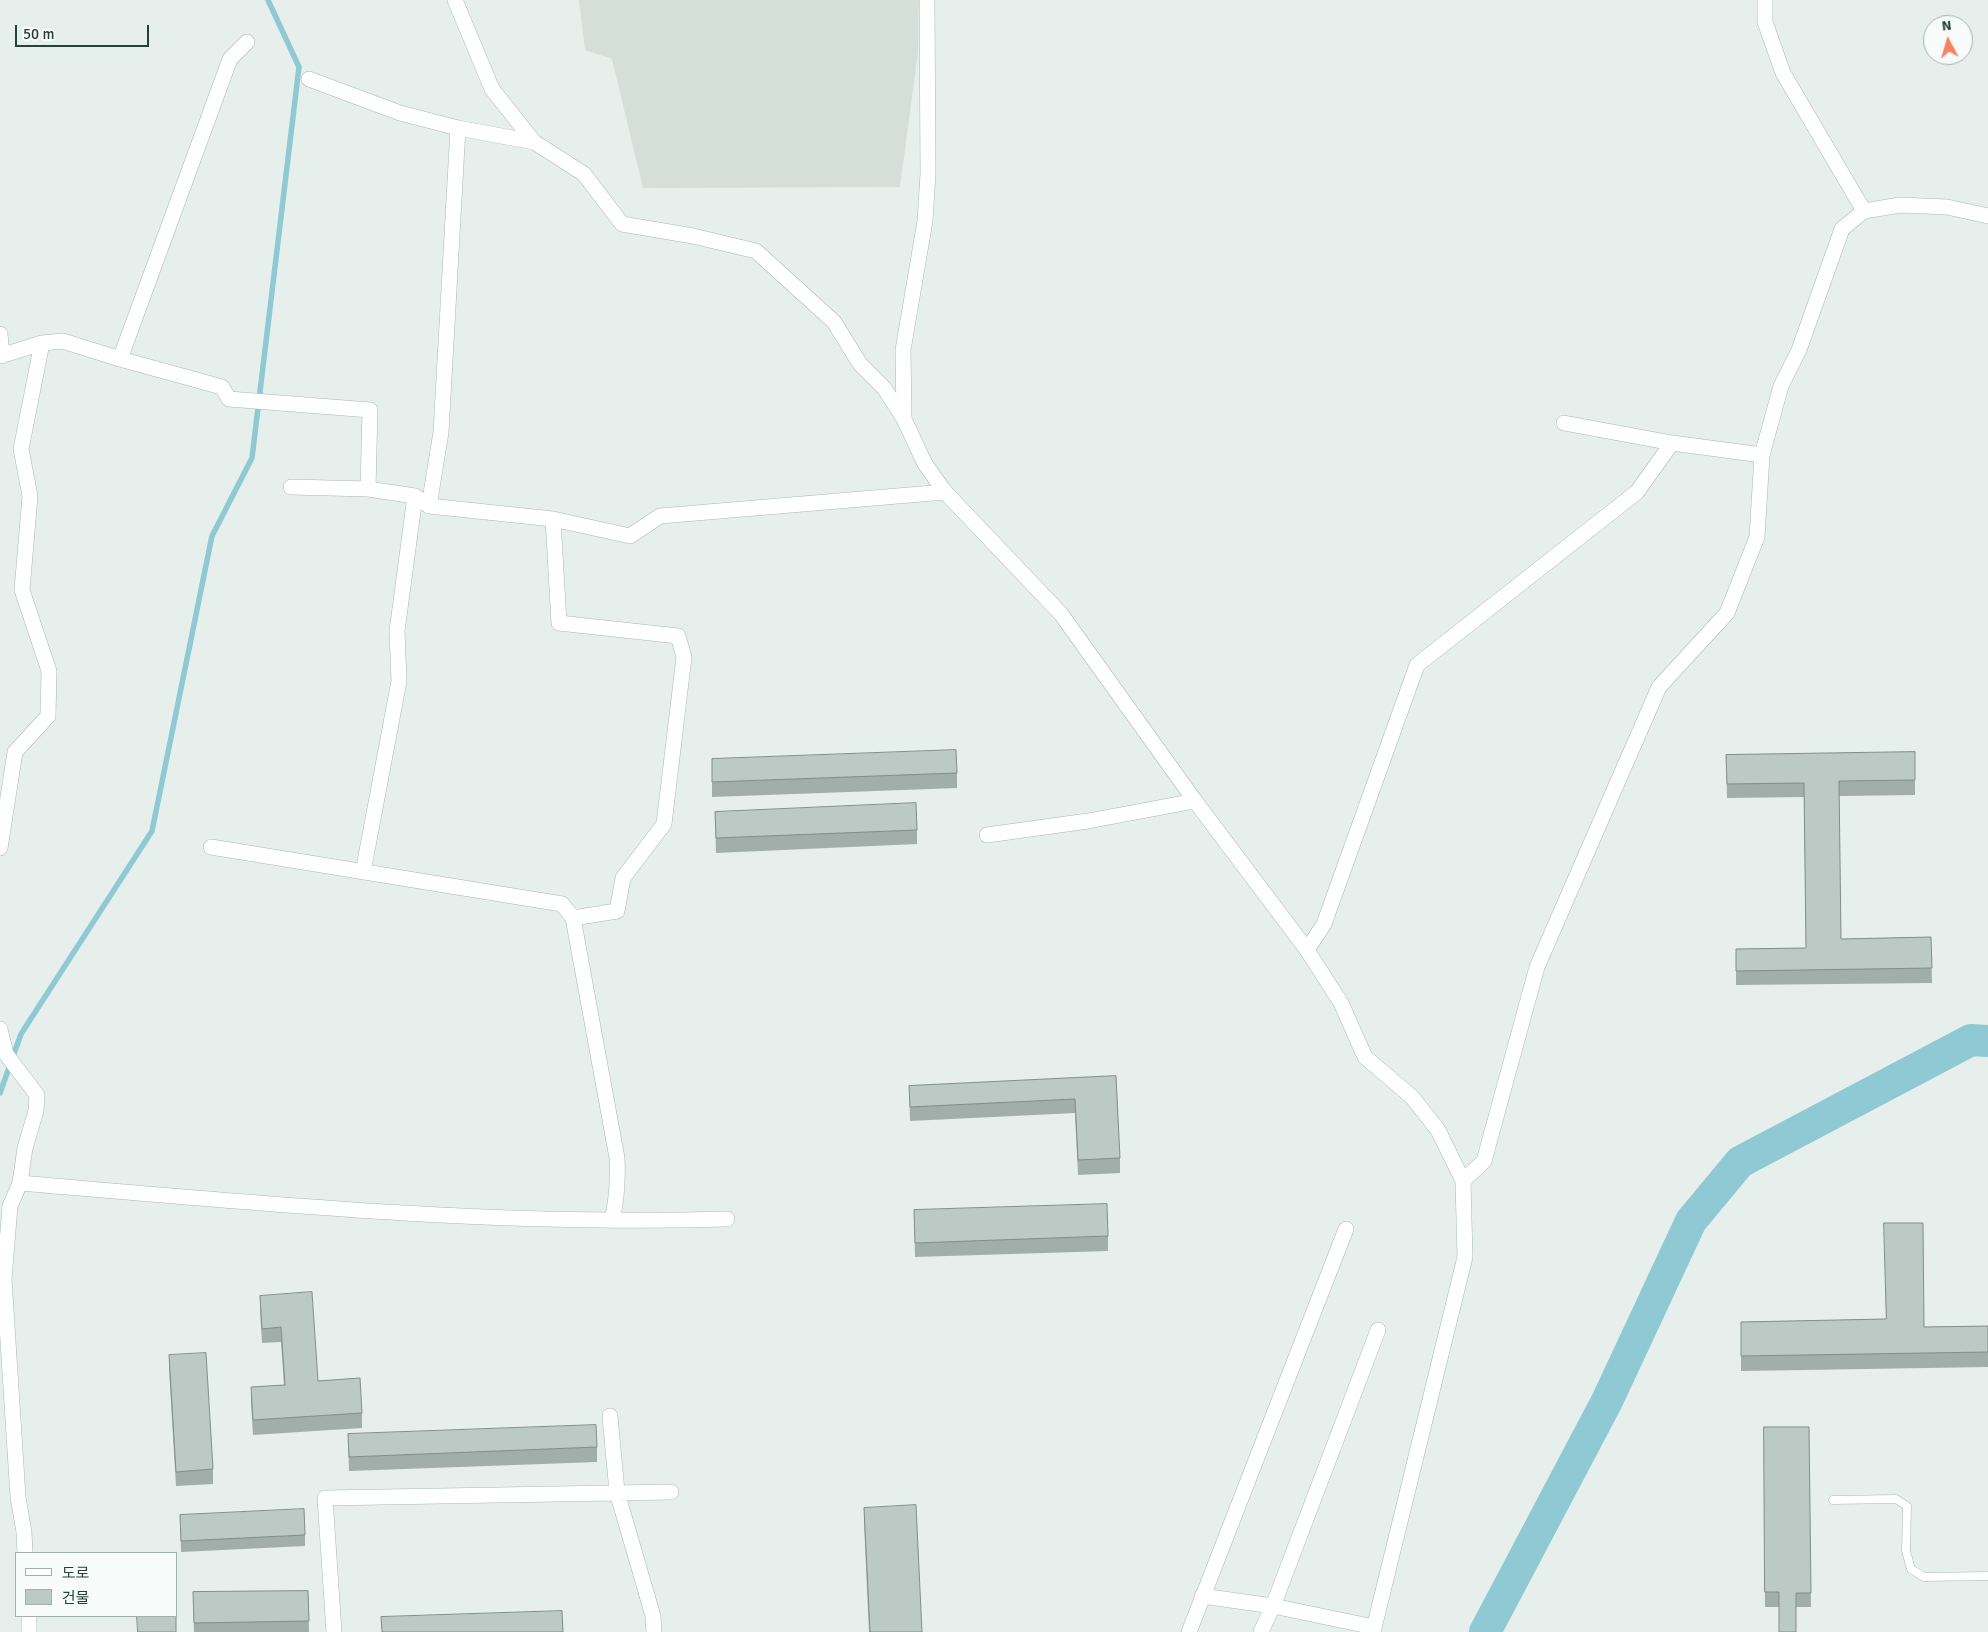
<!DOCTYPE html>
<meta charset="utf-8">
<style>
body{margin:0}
#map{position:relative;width:1988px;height:1632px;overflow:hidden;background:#e6efeb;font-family:Signika,"Noto Sans KR",sans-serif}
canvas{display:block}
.legend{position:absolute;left:15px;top:1552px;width:162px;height:65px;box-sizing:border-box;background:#f7fbf9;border:1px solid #a3b1ad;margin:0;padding:6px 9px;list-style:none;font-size:15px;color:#24423a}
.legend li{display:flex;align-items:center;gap:10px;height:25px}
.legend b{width:25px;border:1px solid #a3b1ad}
.north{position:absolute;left:1923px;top:15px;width:50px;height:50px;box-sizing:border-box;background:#f7fbf9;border:1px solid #a3b1ad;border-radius:50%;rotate:354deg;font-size:14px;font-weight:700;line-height:20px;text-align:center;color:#24423a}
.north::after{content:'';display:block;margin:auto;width:18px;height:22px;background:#f4845f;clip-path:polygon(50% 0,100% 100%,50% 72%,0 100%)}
.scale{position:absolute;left:15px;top:25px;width:134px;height:22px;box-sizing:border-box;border:2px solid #24423a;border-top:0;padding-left:6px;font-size:15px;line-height:18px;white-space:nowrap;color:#24423a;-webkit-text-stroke:4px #f7fbf9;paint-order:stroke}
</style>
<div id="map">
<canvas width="1988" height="1632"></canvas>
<ul class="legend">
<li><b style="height:6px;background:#fff"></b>도로</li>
<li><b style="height:14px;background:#bbcac4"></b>건물</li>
</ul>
<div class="north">N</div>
<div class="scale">50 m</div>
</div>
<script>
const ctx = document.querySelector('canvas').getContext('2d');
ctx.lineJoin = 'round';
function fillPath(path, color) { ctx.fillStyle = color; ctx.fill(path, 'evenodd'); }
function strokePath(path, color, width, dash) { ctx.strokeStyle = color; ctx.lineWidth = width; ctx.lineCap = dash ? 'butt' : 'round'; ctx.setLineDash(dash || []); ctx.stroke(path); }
fillPath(new Path2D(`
 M579 0H919L918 52 900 187 643 188 612 59 585 50Z`), '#d4dfda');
strokePath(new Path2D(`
 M0 1093 21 1034 152 831 212 536 252 458 299 67 268 0`), '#8ec9d4', 5.5);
strokePath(new Path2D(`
 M1485 1632 1607 1401 1691 1221 1740 1162 1971 1040 1988 1041`), '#8ec9d4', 32);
const service = new Path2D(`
 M1833 1500 1896 1499 1907 1506 1906 1551 1911 1569 1924 1577 1988 1576`);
const minor = new Path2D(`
 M455 0 492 89 534 142
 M1765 0V22L1783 73 1864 211
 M309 79 400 113 458 128 534 142 584 174 622 224 693 236 756 251 834 322 860 364 884 388 904 419
 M0 334 2 356
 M0 356 42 343 63 341 120 359 222 387 229 399 370 410 368 489
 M120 359 230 59 247 42
 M1564 423 1672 443 1762 455
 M291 487 368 489 415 496 429 506 553 519 630 536 660 516 945 492
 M429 506 441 432 458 128
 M553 519 559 623 678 636 684 657 664 824 623 878 617 911 573 918
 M987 835 1088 821 1195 801
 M211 847 562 904 573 918 617 1158C618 1179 617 1199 612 1220
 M0 848 15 752 48 716 49 671 22 590 30 496 21 449 42 343
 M363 872 399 681 397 631 415 496
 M1307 950 1324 924 1417 665 1637 492 1672 443
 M0 1029 6 1054 37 1095 36 1111 25 1148 20 1183 10 1206 4 1279 18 1497 24 1532 25 1553
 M20 1183C255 1203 491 1226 727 1219
 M610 1416 617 1492 653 1616 654 1632
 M1202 1596 1273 1606 1374 1627
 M29 1616V1632
 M334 1632 325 1498 671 1492
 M1189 1632 1346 1229
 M1261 1632 1273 1606 1378 1330`);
const tertiary = new Path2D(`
 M1463 1181 1484 1161 1537 967 1659 687 1727 613 1757 537 1762 455 1781 386 1799 350 1842 229 1864 211 1900 205 1947 207 1988 216`);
const secondary = new Path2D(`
 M927 0 928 174 925 221 903 350 904 419 925 464 945 492 1061 614 1195 801 1307 950 1341 1003 1365 1057 1412 1097 1438 1130 1463 1181 1465 1257 1373 1632`);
strokePath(service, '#a8b8b2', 9);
strokePath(minor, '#a8b8b2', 16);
strokePath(tertiary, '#a8b8b2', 16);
strokePath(secondary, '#a4bbb3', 16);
strokePath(service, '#fff', 8);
strokePath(minor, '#fff', 15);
strokePath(tertiary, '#fff', 15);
strokePath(secondary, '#fff', 15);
fillPath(new Path2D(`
 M1915 752V795L1839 796 1841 939 1931 937 1932 983 1736 985V949L1806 948 1804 797 1727 798 1726 755Z
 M712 759 957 773V788L712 797Z
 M715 812 917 830V844L716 853Z
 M1116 1076 1120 1158V1173L1078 1175 1075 1113 910 1121 909 1086Z
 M914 1210 1108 1236V1251L915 1257Z
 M260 1296 318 1381 362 1413V1428L253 1435 251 1402V1387L284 1385 281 1342 262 1343 260 1310Z
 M1885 1319 1924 1327 1988 1326V1367L1741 1371V1322Z
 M169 1355 213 1469V1484L176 1486 169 1369Z
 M1764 1427H1809L1811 1607H1765Z
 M348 1434 597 1447V1462L349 1471Z
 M864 1508 922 1632H869L864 1522Z
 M180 1515 305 1535V1546L181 1552Z
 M308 1591 309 1632H194L193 1592Z`), '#a1aea9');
const building = new Path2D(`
 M956 750 957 773 712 782V759Z
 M1915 752V780L1839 781 1841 939 1931 937 1932 968 1736 971V949L1806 948 1804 783 1727 784 1726 755Z
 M916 803 917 830 716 838 715 812Z
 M1116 1076 1120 1158 1078 1160 1075 1099 910 1107 909 1086Z
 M1107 1204 1108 1236 915 1243 914 1210Z
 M1884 1223H1923L1924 1327 1988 1326V1352L1741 1356V1322L1886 1319Z
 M312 1292 318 1381 360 1378 362 1413 253 1420 251 1387 285 1385 281 1327 262 1329 260 1296Z
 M206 1353 213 1469 176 1472 169 1355Z
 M596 1425 597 1447 349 1457 348 1434Z
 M1764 1427H1809L1811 1593H1796V1632H1779V1592H1765Z
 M916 1505 922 1632H870L864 1508Z
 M304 1509 305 1535 181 1541 180 1515Z
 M308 1591 309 1621 194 1623 193 1592Z
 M562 1611 563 1632H382L381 1617Z
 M137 1616H176V1632H138Z`);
fillPath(building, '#bbcac4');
strokePath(building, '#838d89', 1);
</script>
